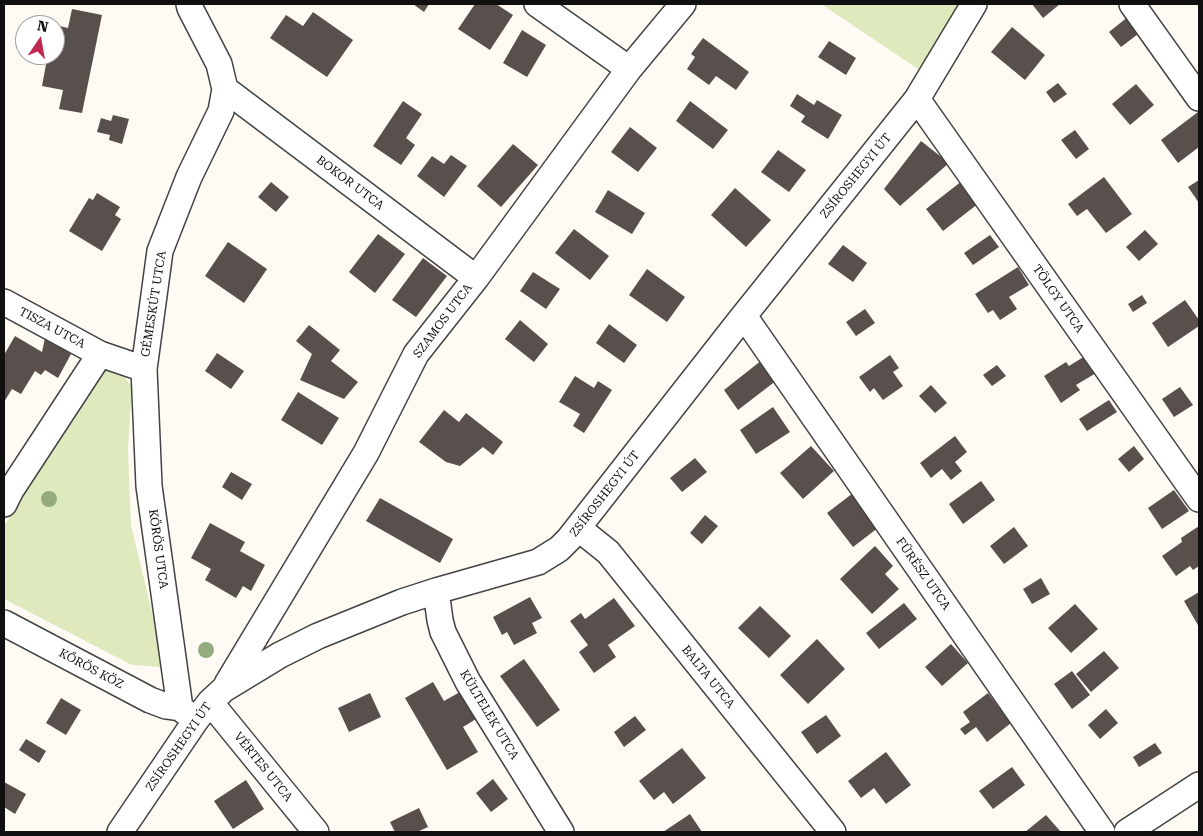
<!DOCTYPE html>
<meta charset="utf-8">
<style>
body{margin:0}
#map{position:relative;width:1203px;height:836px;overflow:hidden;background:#fffaf4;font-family:"Roboto Serif",serif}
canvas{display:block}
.frame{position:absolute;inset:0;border:5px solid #101010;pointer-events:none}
.north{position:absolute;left:15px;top:15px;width:50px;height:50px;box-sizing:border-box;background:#fff;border:1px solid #9f9f9f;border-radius:50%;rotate:12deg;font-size:14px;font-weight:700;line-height:20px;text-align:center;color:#101010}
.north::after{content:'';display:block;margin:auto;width:18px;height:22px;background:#c1284f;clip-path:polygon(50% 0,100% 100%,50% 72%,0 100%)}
</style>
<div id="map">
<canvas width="1203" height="836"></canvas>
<div class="frame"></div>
<div class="north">N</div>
</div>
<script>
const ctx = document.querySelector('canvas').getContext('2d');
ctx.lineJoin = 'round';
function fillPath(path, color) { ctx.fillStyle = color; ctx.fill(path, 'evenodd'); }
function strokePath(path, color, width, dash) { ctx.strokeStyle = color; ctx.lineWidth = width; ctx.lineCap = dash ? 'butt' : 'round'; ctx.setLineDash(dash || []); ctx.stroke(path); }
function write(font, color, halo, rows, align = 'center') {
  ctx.font = font + ' "Roboto Serif",serif'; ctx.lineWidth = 5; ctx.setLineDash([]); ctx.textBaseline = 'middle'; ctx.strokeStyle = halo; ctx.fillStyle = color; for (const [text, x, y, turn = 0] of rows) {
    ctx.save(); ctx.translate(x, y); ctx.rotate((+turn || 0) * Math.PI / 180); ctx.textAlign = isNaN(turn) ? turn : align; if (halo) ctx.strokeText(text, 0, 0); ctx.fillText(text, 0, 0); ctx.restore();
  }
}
fillPath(new Path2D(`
 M821 4H964L921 71Z
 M101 370 122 374 132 387 128 448 131 525 157 633 160 667 132 665 4 599V526Z`), '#deeabd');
fillPath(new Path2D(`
 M413 4H429L424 12Z
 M475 4H496L513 15 490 50 458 29Z
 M1032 4H1060L1043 18Z
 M72 9 102 15 82 113 59 109 63 90 42 86 47 59 54 61 59 38H55V25L68 28Z
 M313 12 353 40 327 77 270 38 286 15 303 26Z
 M1129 16 1142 31 1121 47 1109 32Z
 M1012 27 1045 55 1025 80 991 52Z
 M522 30 546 45 527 77 503 63Z
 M703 38 749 72 736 90 716 76 709 85 687 69 695 57 691 54Z
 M829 41 856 58 846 75 818 57Z
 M1058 83 1067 94 1054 103 1046 92Z
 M1136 84 1154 105 1130 125 1112 104Z
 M797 94 814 105 817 100 842 115 828 139 801 122 805 116 790 106Z
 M403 101 422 114 406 138 415 145 401 165 373 146Z
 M690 101 728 130 713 149 676 121Z
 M1198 112 1199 147 1178 163 1161 140Z
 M113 115 129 119 122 144 109 140 110 135 97 132 101 118 111 121Z
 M630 127 657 148 638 172 611 152Z
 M1075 130 1089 149 1076 159 1061 140Z
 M921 141 949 163 900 206 884 189Z
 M513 144 538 165 501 207 477 186Z
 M778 150 806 170 789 192 761 172Z
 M451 155 467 166 444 197 417 176 432 156 444 164Z
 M1104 177 1132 214 1106 233 1087 209 1077 216 1068 204Z
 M1199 180V203L1188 187Z
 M962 181 979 203 943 231 926 209Z
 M271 182 289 197 276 212 258 197Z
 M735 188 771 220 746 247 711 215Z
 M608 190 645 213 632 234 595 212Z
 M97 193 120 207 115 215 121 219 102 251 69 231 89 198 93 200Z
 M574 229 609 256 590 280 555 253Z
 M1145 230 1158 244 1139 261 1126 247Z
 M378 234 405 254 375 293 349 272Z
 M990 235 999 247 973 265 964 253Z
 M228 242 267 269 244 303 205 276Z
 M843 245 867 263 853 282 828 264Z
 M423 258 447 276 416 317 392 300Z
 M1018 267 1029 285 1009 297 1017 309 1000 320 993 310 988 313 975 294Z
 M647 269 685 297 667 322 629 295Z
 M533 272 560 289 546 309 520 291Z
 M1142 295 1147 303 1133 312 1128 304Z
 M1185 300 1199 320V326L1168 347 1152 323Z
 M865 309 875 323 856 336 846 322Z
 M520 320 548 344 534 362 505 339Z
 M609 324 637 345 624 363 596 343Z
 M309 325 340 350 331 361 358 382 344 399 300 380 312 354 296 341Z
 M15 336 42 352 45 338 71 354 58 378 45 370 41 375 35 371 21 394 12 389 4 402V355Z
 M217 353 244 371 231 389 205 371Z
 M890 355 899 368 893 372 903 386 883 400 874 388 870 392 859 377Z
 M1085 356 1096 373 1076 385 1080 390 1061 403 1044 376 1066 362 1069 366Z
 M762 360 777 380 738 410 724 390Z
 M997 365 1006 376 992 386 983 375Z
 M575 376 594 388 598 381 612 390 584 433 573 426 580 414 559 402Z
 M931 385 947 403 935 413 919 396Z
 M1180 387 1193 405 1174 417 1162 399Z
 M298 392 339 418 322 445 281 420Z
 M1109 400 1117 412 1087 431 1079 419Z
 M773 407 790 432 756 454 740 430Z
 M444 410 459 422 466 413 503 442 493 455 483 447 460 466 446 462 419 442Z
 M955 436 967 452 955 462 962 471 951 480 942 469 931 478 920 463Z
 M811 446 834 471 803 499 780 473Z
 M1134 446 1144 459 1129 472 1118 459Z
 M695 458 707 472 682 492 670 478Z
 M231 472 252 484 242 500 222 487Z
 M981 481 995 500 963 524 949 504Z
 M857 490 883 524 853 547 827 513Z
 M1174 490 1189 511 1162 529 1148 508Z
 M380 498 453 539 440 563 366 521Z
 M705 515 718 526 702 544 690 533Z
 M210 523 245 542 240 551 265 565 251 591 243 586 236 598 205 580 211 569 191 558Z
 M1199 526V566L1193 570 1190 566 1176 576 1162 556 1182 542 1181 538Z
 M1014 527 1028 546 1004 564 990 546Z
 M875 546 893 566 885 574 899 589 872 614 840 579Z
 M1041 578 1050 594 1032 604 1023 589Z
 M1199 592V627L1184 601Z
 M530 597 542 618 532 623 537 633 514 645 507 632 502 635 493 617Z
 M614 598 635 626 608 645 616 657 594 673 579 652 588 645 570 621 581 613 585 619Z
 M904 603 917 619 879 649 866 633Z
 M1075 604 1098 629 1071 653 1048 628Z
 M760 606 791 636 769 658 738 628Z
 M817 639 845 669 808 704 780 675Z
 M951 644 968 663 942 686 925 667Z
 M1104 651 1119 668 1091 692 1076 674Z
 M524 659 560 710 537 727 500 676Z
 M1072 671 1090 695 1072 709 1054 684Z
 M433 682 444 701 460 692 476 719 463 727 478 752 447 770 405 698Z
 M370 693 381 717 349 732 338 708Z
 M988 693 1011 723 987 742 976 727 965 735 960 729 970 722 963 712Z
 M61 698 81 710 66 735 46 723Z
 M1106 709 1118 723 1100 739 1088 725Z
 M826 715 841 736 817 754 801 732Z
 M635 716 646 730 624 747 614 732Z
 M26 739 46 751 39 763 19 750Z
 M1155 743 1162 753 1139 767 1133 757Z
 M682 748 706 778 673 804 664 792 654 800 639 781Z
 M886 752 911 785 886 804 874 788 861 798 848 781Z
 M1012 767 1025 785 993 809 979 791Z
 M493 779 508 799 491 812 476 793Z
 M246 780 264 809 233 829 214 801Z
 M4 782 26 794 15 814 4 807Z
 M419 808 428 827 417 832H395L390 822Z
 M690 814 702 832H663Z
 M1046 815 1061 832H1025Z`), '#594f4d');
const street = new Path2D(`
 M189 4 190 8 219 64 225 89 221 111 189 177 160 251 144 369 149 486 180 708 196 720
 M537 4 629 69
 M1132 4 1199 98
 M225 89 476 278
 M917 99 1199 499
 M4 302 100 354
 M744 316 1102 832
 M4 504 11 490 100 354 144 369
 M578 528 608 552 833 832
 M436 591 440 620 443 632 468 682 561 832
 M4 623 150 700 166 706 180 708
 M227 684 366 453 416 354 476 278 629 69 683 4
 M210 702 316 832
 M120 832 196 720 210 702 224 689 280 655 318 636 402 602 436 591 538 562 559 549 569 539 738 323 917 99 974 4
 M1127 832 1199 785`);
strokePath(street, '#434343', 28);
strokePath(street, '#fff', 25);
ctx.fillStyle = '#95aa7f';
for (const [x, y] of [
 [49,499],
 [206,650]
]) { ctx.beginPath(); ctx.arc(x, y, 8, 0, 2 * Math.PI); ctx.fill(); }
write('12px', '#101010', '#fff', [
 ["ZSÍROSHEGYI ÚT",856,176,-51],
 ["BOKOR UTCA",350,183,37],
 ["TÖLGY UTCA",1058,299,55],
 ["GÉMESKÚT UTCA",154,304,-81],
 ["SZAMOS UTCA",443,321,-53],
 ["TISZA UTCA",52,328,28],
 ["ZSÍROSHEGYI ÚT",605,494,-52],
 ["KŐRÖS UTCA",158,549,82],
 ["FŰRÉSZ UTCA",923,574,55],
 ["KŐRÖS KÖZ",91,669,28],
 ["BALTA UTCA",708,677,51],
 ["KÜLTELEK UTCA",489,715,59],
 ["ZSÍROSHEGYI ÚT",179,747,-55],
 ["VÉRTES UTCA",263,767,51]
]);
</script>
